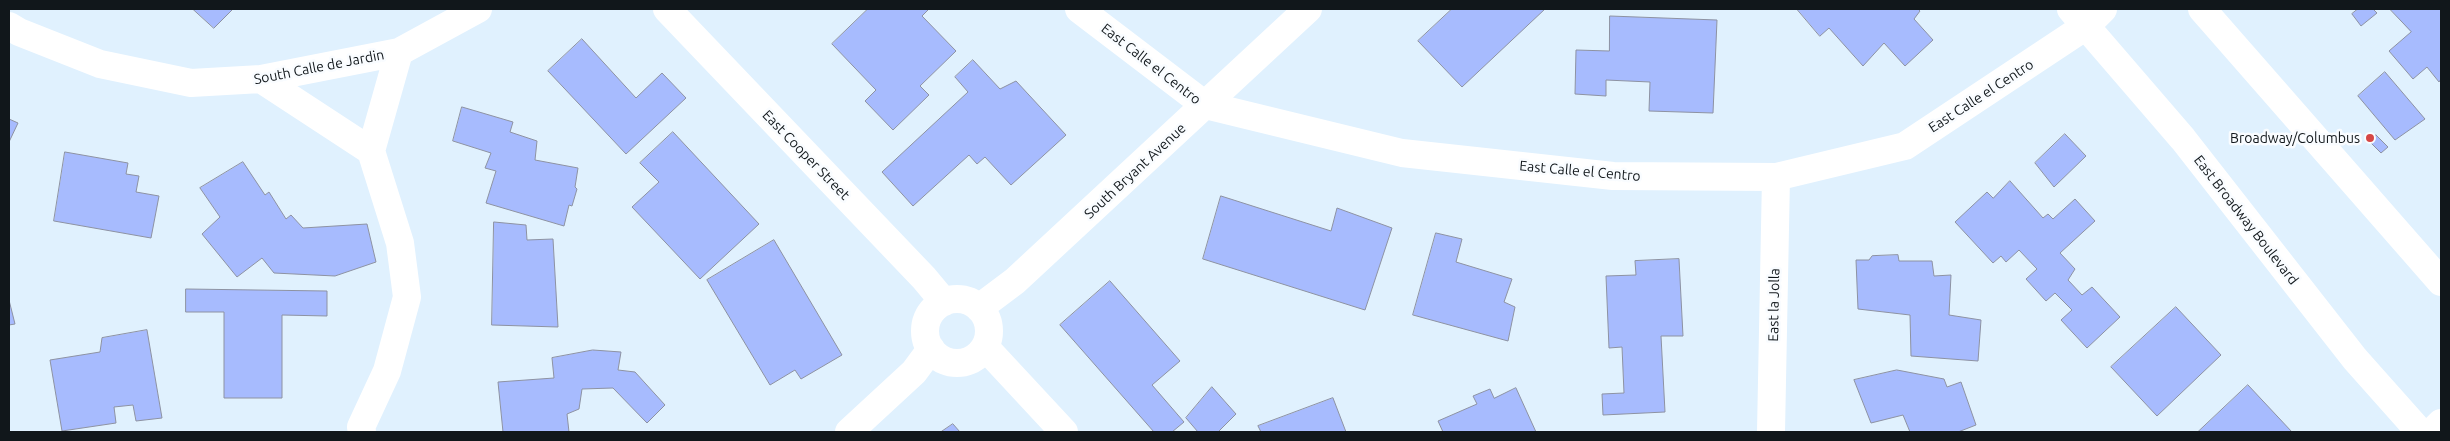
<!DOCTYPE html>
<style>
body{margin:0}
#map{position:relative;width:2450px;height:441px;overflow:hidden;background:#e0f1fe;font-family:Ubuntu,sans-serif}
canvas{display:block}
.frame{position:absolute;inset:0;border:10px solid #11171b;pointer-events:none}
</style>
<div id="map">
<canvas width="2450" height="441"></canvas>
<div class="frame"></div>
</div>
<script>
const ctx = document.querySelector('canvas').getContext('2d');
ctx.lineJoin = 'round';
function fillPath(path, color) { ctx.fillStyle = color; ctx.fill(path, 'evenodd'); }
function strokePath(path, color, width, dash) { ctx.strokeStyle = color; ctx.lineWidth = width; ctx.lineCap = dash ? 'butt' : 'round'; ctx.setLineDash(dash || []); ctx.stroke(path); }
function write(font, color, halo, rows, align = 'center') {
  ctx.font = font + ' Ubuntu,sans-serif'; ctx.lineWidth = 5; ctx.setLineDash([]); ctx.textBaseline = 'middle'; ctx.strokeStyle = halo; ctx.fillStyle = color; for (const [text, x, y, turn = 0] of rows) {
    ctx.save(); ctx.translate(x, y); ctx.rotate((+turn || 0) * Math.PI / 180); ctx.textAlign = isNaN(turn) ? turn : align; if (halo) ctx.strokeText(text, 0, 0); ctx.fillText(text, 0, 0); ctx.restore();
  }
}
const building = new Path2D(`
 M193 9H233L214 28Z
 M868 9H929L922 16 956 51 920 86 929 95 893 130 865 101 876 90 832 44Z
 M1452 9H1545L1462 87 1418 41Z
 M1797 9H1918L1920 11 1914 19 1933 40 1905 66 1884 43 1863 66 1829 28 1820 36Z
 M2358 9H2373L2377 13 2361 26 2352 14Z
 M2390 9H2441V79L2439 82 2427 67 2413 79 2389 51 2411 32Z
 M1610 16 1717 20 1713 113 1649 111 1650 82 1606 80V96L1575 94 1576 50 1609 51Z
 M582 39 636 98 662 73 686 98 626 154 548 71Z
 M973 60 1000 89 1016 81 1066 135 1011 185 985 157 977 164 969 155 913 206 882 172 968 92 955 77Z
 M2385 72 2425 119 2395 140 2358 96Z
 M462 107 513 122 510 132 537 141 535 160 578 168 575 187 577 189 572 206 569 205 564 226 486 203 496 171 485 168 491 153 453 141Z
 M9 119 18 123 9 142Z
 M673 132 759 224 700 279 632 207 659 182 640 163Z
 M2065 134 2086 156 2054 187 2035 163Z
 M2376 135 2388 147 2381 153 2370 142Z
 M65 152 128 163 126 174 139 176 136 192 159 196 151 238 54 221Z
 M243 162 265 195 269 192 286 219 291 215 303 228 367 224 376 262 335 276 274 273 262 258 237 277 202 234 220 217 200 188Z
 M2010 181 2043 218 2048 214 2053 219 2075 199 2095 221 2060 253 2075 269 2068 280 2082 295 2092 287 2120 317 2087 348 2061 320 2072 310 2055 293 2046 301 2026 279 2037 269 2019 250 2006 262 2001 256 1993 263 1955 222 1987 192 1993 198Z
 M1221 196 1331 231 1337 208 1392 228 1365 310 1203 259Z
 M494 222 526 225 527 240 553 239 558 327 492 325Z
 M1436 233 1462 239 1456 262 1512 279 1504 302 1515 307 1508 341 1413 315Z
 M774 240 842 355 801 379 795 370 770 385 707 280Z
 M1898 255 1899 261H1932L1934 276 1951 275 1949 315 1981 320 1978 361 1911 356 1910 315 1858 309 1856 260H1869L1872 256Z
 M1679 259 1683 336H1661L1665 412 1603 415 1602 394 1624 393 1622 347 1609 348 1606 276 1636 275 1635 261Z
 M1110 281 1180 361 1152 385 1184 422 1172 432H1154L1060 325Z
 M186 289 327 291V316L282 315V398H224V312H186Z
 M9 300 15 324 9 325Z
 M2176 307 2221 355 2157 416 2111 367Z
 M147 330 162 418 136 421 133 405 114 407 116 423 62 431 50 360 100 352 102 338Z
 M593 350 621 352 618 370 635 372 665 405 647 423 613 388 582 389 579 409 567 414 569 432H503L498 382 554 378 552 358Z
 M1897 370 1944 379 1947 387 1961 382 1976 425 1958 432H1910L1903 415 1871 423 1854 380Z
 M2248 385 2292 432H2198Z
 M1212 387 1236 414 1218 432H1198L1186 418Z
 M1516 388 1536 432H1443L1438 421 1477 404 1473 396 1490 389 1494 398Z
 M1333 398 1346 432H1261L1258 426Z
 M953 424 960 432H941Z`);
fillPath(building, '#a7bbfe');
strokePath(building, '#8d92a2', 1);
strokePath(new Path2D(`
 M667 9 924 278 944 302
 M1079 9 1205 105 1402 153 1613 176 1776 177 1905 146 2086 26 2103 9
 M9 26 19 32 100 64 191 83 261 79 399 52 478 9
 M261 79 371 151 400 243 407 297 387 371 361 427 362 432
 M371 151 399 52
 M925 331a32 32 0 1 1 64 0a32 32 0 1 1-64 0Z
 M979 308 1015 281 1308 9
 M985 347 1064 432
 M849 432 914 372 931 349
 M1771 432 1776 177`), '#fff', 28);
strokePath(new Path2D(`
 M2432 432 2441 423`), '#fff', 28);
strokePath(new Path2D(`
 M2071 9 2183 139 2355 359 2420 432
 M2202 9 2441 282`), '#fff', 28);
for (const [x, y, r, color] of [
 [2370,138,5,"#d64745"]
]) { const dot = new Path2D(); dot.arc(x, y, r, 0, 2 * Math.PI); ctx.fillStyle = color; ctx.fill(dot); strokePath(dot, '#f9fcff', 2); }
write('14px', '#11171b', '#f9fcff', [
 ["East Calle el Centro",1151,64,38],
 ["South Calle de Jardin",319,67,-11],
 ["East Calle el Centro",1981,96,-33],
 ["East Cooper Street",806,155,46],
 ["South Bryant Avenue",1135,171,-43],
 ["East Calle el Centro",1580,171,5],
 ["East Broadway Boulevard",2246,220,52],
 ["East la Jolla",1774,305,-89]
]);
write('14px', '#11171b', '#f9fcff', [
 ["Broadway/Columbus",2360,138]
], 'right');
</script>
